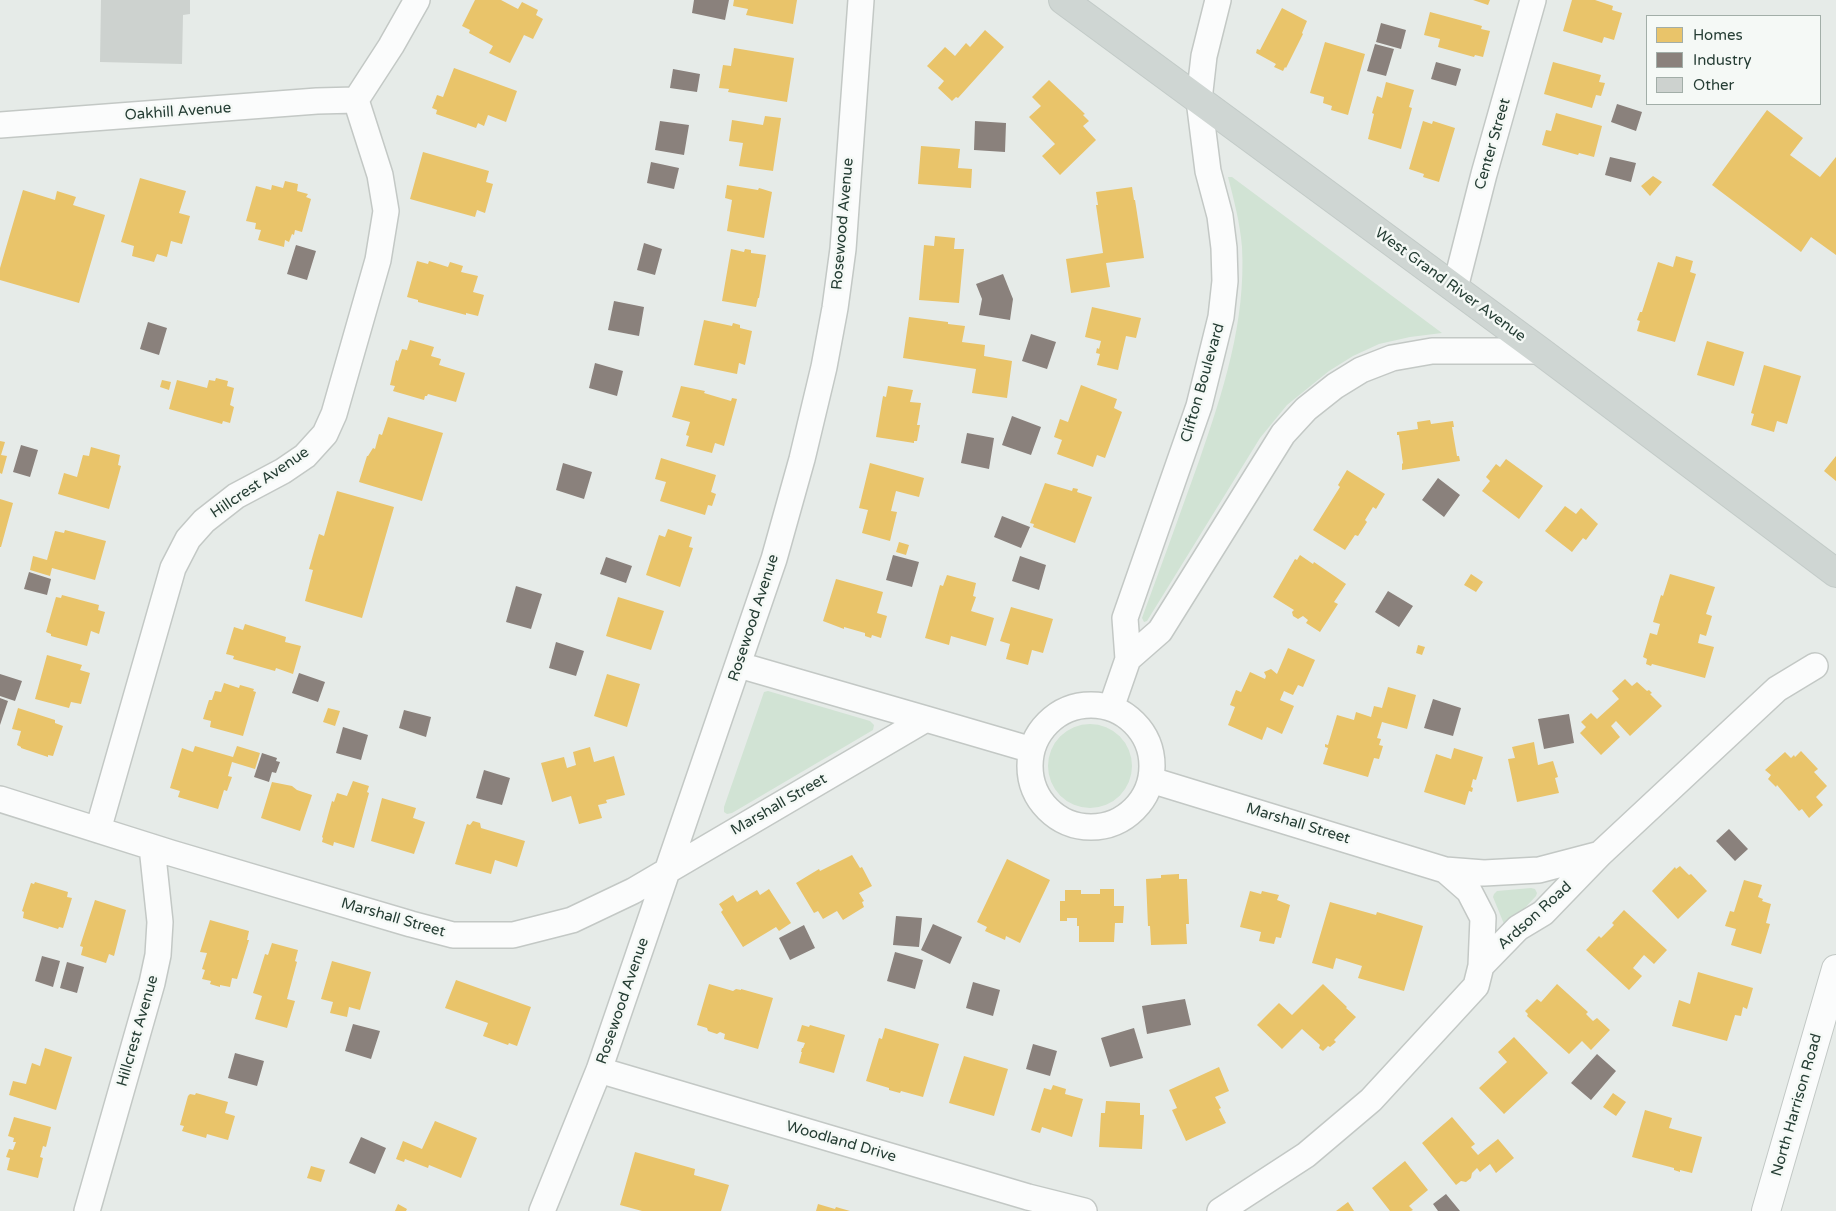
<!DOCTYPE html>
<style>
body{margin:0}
#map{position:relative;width:1836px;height:1211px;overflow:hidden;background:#e6ebe8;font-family:"Varela Round",sans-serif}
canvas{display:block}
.legend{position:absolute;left:1646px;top:15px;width:175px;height:90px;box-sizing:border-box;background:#f5f9f6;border:1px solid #a2aea8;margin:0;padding:6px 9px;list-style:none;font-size:15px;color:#253d34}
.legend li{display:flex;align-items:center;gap:10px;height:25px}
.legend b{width:25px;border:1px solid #a2aea8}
</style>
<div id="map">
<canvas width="1836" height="1211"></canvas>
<ul class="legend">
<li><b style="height:14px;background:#e9c46a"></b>Homes</li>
<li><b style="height:14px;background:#8a817c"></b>Industry</li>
<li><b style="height:14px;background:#cdd2cf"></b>Other</li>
</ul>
</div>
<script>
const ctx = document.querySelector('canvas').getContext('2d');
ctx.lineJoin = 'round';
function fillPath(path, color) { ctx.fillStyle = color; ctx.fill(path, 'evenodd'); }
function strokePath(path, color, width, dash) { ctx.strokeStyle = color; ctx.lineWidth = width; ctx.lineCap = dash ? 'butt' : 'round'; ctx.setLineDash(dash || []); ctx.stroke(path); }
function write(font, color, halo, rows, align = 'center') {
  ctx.font = font + ' "Varela Round",sans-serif'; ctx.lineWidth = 5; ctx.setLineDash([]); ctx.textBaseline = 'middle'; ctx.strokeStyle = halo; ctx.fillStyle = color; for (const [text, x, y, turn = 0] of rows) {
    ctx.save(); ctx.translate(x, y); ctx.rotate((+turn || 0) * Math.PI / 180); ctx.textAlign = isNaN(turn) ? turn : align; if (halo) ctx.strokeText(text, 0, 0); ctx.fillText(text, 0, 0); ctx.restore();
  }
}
fillPath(new Path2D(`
 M1228 177H1232L1442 333 1410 337 1379 344 1353 356 1329 371 1287 405 1260 438 1147 621 1144 622 1142 618C1161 566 1180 514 1199 461 1223 392 1246 322 1242 247 1240 223 1234 200 1228 177Z
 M768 691 870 721 874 725 873 730 732 813 727 814 724 812V807L764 692Z
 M1048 766a42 42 0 1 1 84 0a42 42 0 1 1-84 0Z
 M1531 888 1535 889 1537 893 1536 896 1509 925 1504 924 1493 897 1494 894 1497 891Z`), '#d1e3d4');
fillPath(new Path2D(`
 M475 0H501L518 9 522 2 538 10 536 15 543 19 533 39 524 35 510 63 489 53 493 46 469 33 470 30 462 26Z
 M734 0H797L793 24 746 15 748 9 733 6Z
 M1473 0H1490L1488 5Z
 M1572 0H1595L1613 6 1612 10 1622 13 1614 40 1604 37 1602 43 1563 31Z
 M1282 8 1307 21 1302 33 1303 34 1286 68 1285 67 1283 71 1274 67 1276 64 1256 53 1257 49 1260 50Z
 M1430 12 1482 26 1481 29 1490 31 1483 57 1475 55 1474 57 1438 47 1440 39 1424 35Z
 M985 30 1004 47 958 98 956 97 952 101 938 88 944 81 927 66 945 47 955 56 966 43 970 47Z
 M1325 42 1365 54 1348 115 1331 110 1332 106 1323 103 1324 97 1310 93Z
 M734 48 794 58 787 102 728 92 729 89 719 88 723 65 731 66Z
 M1553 62 1601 75 1599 82 1605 83 1601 96 1596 95 1592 108 1544 94Z
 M454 68 517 91 506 122 488 115 484 126 478 123 476 128 436 114 437 110 432 108 437 95 443 97Z
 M1049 80 1085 114 1083 115 1089 121 1083 126 1096 140 1060 175 1042 156 1055 144 1029 117 1041 106 1032 97Z
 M1386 82 1414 90 1409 107 1412 108 1401 149 1368 139 1374 114 1372 113 1377 96 1382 98Z
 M1767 110 1803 138 1790 155 1820 177 1836 157V255L1811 237 1801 252 1712 185Z
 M1556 113 1602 126 1594 157 1579 153 1578 155 1542 145 1546 130 1551 131Z
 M765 116 781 118 773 171 739 166 743 143 729 141 732 120 763 125Z
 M1423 121 1432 124 1433 121 1455 128 1439 182 1423 177 1424 174 1409 169Z
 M921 146 960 149 958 168 972 169 971 188 918 184Z
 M423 152 489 171 486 182 493 184 485 213 477 210 475 217 410 199Z
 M1653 176 1662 182 1650 196 1641 186Z
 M140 178 186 191 179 213 190 216 182 244 171 241 167 257 157 254 154 262 132 256 134 246 121 242Z
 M285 181 298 184 297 191 308 194 306 197 311 199 302 232 295 230 294 235 292 234 289 242 285 240 284 247 258 240 261 230 255 229 256 223 246 221 256 186 271 190 272 185 283 188Z
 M727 185 758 190 759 188 772 192 764 238 727 231 732 200 725 198Z
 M1132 187 1134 200H1135L1144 258 1106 263 1110 287 1071 293 1066 259 1103 253 1096 205H1098L1096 192Z
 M23 190 55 200 57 191 76 197 73 205 105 215 79 303 0 280V268Z
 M935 236 955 238 954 249H964L959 303 919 300 924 245 934 246Z
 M731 249 744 252 745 249 751 250V253L766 255 759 298H758L756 307 722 301Z
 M1676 256 1693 261 1690 272 1696 274 1675 342 1637 331 1640 321 1637 320 1640 312H1642L1658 262 1673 267Z
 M417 261 428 264 429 261 448 267 450 262 463 266 461 272 478 276 473 292 484 295 478 316 466 313V315L418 302V300L407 297Z
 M1092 307 1141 318 1136 338 1126 336 1118 370 1097 365 1100 354 1096 353 1097 348 1099 349 1101 341 1085 337Z
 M909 317 948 322V324L965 326 962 342 985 345 984 356 1012 361 1007 398 972 393 976 369 903 358Z
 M704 320 732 326 733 323 740 325V328L752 331 745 365 739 363 737 374 694 365Z
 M410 340 434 347 431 356 441 359 439 365 465 373 456 402 428 394 427 396H425L424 400 393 391 395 386 390 385 396 360 398 361 402 349 407 350Z
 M1707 341 1744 352 1734 386 1697 375Z
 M1764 365 1801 376 1787 424 1777 421 1774 432 1751 425 1754 414 1751 413Z
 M216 378 228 381 227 386 234 388 230 405 234 407 230 423 223 421 222 424 169 409 177 380 207 388 209 380 215 381Z
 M162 380 171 382 169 390 160 387Z
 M1081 385 1117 399 1114 408 1122 412 1105 458 1097 455 1093 467 1057 454 1062 440 1054 437 1060 419 1068 422Z
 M681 386 705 391 704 393 731 401 732 398 737 399 724 446 715 443 712 453 686 446 689 436 686 435 690 422 672 417Z
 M888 386 913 390 910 402 921 403 917 425H920L917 441H914V443L876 437 883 396 886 397Z
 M388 417 443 433 422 501 359 482 367 456H368L373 448 375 449 379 434 382 435Z
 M1430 420 1431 424 1453 421 1454 427H1452L1457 456H1459L1460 461 1402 470V464L1403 463 1399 435H1397V432L1418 429 1417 422Z
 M0 441 5 442 1 455 7 456 2 474 0 473Z
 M91 447 120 455 118 465 121 466 109 509 58 494 64 473 77 477 83 455 89 456Z
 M1836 456V481L1824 471Z
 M661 458 716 475 711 492 716 494 712 506 708 505 705 515 660 501 666 482 655 479Z
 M1506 459 1543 486 1519 519 1482 491 1490 481 1486 477 1496 464 1500 467Z
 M870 463 924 478 919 497 896 491 891 511 897 512 890 541 862 533 868 510 859 508Z
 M1347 470 1385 494 1376 509 1373 507 1365 520 1367 522 1358 536 1355 535 1345 550 1313 530 1340 487 1338 485Z
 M1045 483 1072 491 1073 488 1078 489 1077 492 1092 497 1075 543 1033 527 1034 524 1030 523Z
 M337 491 394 507 362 618 305 601 313 570 309 569 319 534 324 536Z
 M0 499 13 503 1 547H0Z
 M1565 506 1576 514 1581 508 1598 524 1586 540 1583 538 1572 552 1545 531Z
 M668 529 692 537 689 547 693 548 680 587 646 575 659 535 665 537Z
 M65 530 106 541 95 580 52 568 50 576 30 570 33 556 47 560 55 531 64 533Z
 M899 542 909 545 906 555 896 552Z
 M1300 555 1313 564 1314 562 1346 584 1334 602 1338 604 1320 632 1306 623 1308 620 1303 616 1298 619 1293 616 1292 612 1294 610 1273 597 1295 559 1297 560Z
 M1471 574 1483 582 1476 592 1464 585Z
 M1670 574 1715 587 1706 614 1712 616 1706 636 1700 634 1698 643 1714 647 1705 678 1652 664 1651 666 1646 664 1647 659 1643 657 1650 633 1657 635 1660 624 1653 622 1661 595 1663 596Z
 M947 575 976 583 973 596 976 597 971 611 994 618 986 646 951 636 949 645 925 638 940 585 943 586Z
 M836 579 883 592 877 613 887 616 881 638 872 635 871 638 865 636V633L844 627V629L823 621Z
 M62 595 99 605 98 610 105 612 99 634 91 631 87 646 51 636V634L46 632 56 597 61 598Z
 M618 597 664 611 651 650 606 636Z
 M1011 607 1053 619 1043 653 1032 650 1028 665 1006 659 1010 644 1000 641Z
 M245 624 286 637 285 642 301 646 293 674 276 668 275 671 233 659 234 656 226 654 234 627 243 630Z
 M1418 645 1425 647 1422 655 1416 653Z
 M1288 648 1315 660 1303 687 1298 685 1293 695 1284 691 1280 700 1294 706 1282 734 1267 727 1262 740 1228 725 1235 707 1230 705 1236 690 1241 692 1250 672 1265 679 1266 676 1264 672 1271 669 1277 674Z
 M47 655 82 665 80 670 90 673 81 704 71 702 69 708 35 699Z
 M607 674 640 684 627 727 594 716Z
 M1625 679 1632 686 1637 682 1647 691 1649 690 1652 693 1650 694 1662 706 1630 736 1616 721 1611 726 1620 737 1601 755 1580 733 1586 727 1581 722 1591 713 1597 719 1619 699 1612 691Z
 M224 683 239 688 240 685 254 689 253 691 256 692 243 736 210 727 211 721 203 719 209 700H212L215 691 221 692Z
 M1388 687 1416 695 1407 729 1382 722 1377 738 1381 739 1379 745 1383 746 1379 759 1374 758 1368 777 1323 764 1328 748 1325 747V744L1328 745 1337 715 1354 720 1356 712 1371 717 1374 706 1382 708Z
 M18 708 55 720V723L63 726 53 756 48 755V757L21 748V747L17 745 21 731 12 729Z
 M328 708 340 711 335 726 323 722Z
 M1534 742 1538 765 1553 761 1558 777 1555 778 1559 793 1517 802 1508 759 1515 758 1512 747Z
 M195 746 233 757 237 746 260 753 255 769 232 762 228 776 232 777 227 791 224 790 218 809 178 797 180 791 170 788 182 748 193 752Z
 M590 747 594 762 614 756 625 795 606 800 607 803 598 805 602 818 579 824 571 796 552 802 541 763 564 757 567 768 576 765 573 752Z
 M1454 748 1483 757 1476 780 1473 779 1471 787 1473 788 1472 792 1469 791 1465 805 1424 792 1436 754 1451 759Z
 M1801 751 1818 769 1814 772 1827 786 1816 797 1823 805 1809 818 1802 809 1799 811 1777 785 1776 787 1768 779 1771 775 1765 770 1785 752 1791 758 1794 755 1795 757Z
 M353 781 369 786 367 792 369 793 354 848 334 842 333 846 322 842 323 838 322 837 332 801 334 802 337 793 347 796Z
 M272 782 292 786 297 790 312 795 300 831 261 818Z
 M382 798 416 808 413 818 425 822 414 854 371 841Z
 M473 821 480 823 481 828 525 841 517 867 495 860 491 874 455 864 467 824 470 825Z
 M852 855 860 868 862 867 872 886 859 893 864 901 862 902 864 907 843 920 837 911 823 919 818 911 814 913 796 883 819 869 820 871Z
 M1007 859 1050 880 1020 943 1006 936 1005 940 985 931 987 927 977 922Z
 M1680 866 1689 875 1691 874 1707 891 1678 919 1652 891 1675 867 1676 869Z
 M1179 874V879H1187L1189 924H1186L1187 944 1151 945 1150 926H1148L1146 879 1161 878V875Z
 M1744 880 1762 885 1758 897 1763 899 1762 901 1771 904 1766 923 1770 924 1761 954 1731 945 1736 929 1725 926 1730 911 1734 912Z
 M35 882 68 892 67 897 72 898 63 928 59 927 58 929 23 918 24 912 22 911 31 883 34 884Z
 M769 889 791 923 779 931 776 927 743 947 721 912 723 910 719 904 733 895 737 902 757 890 760 895Z
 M1100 889H1114V906H1124L1123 923H1115L1114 942H1079V926H1077V918H1067V921H1060V901H1065V890H1081V894H1100Z
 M1250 891 1261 894 1262 891 1279 895 1277 900 1290 905 1281 938 1276 937 1274 944 1259 941 1261 932 1240 927Z
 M95 900 126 910 114 956 109 954 106 963 81 955 83 947 80 946Z
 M1330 902 1376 915 1377 912 1423 926 1404 991 1358 978 1362 966 1336 958 1333 969 1312 963Z
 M1624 910 1667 950 1654 964 1644 955 1633 968 1642 976 1629 990 1586 950 1599 936 1601 938 1614 925 1612 923Z
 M210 920 249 931 247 940H249L237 979 232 978 230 987 220 985V987L210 984 211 981 202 979 205 970 202 969 207 953 200 952Z
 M272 943 298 950 295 961 297 962 287 999 295 1001 287 1028 255 1019 262 996 253 993 265 954 268 955Z
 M332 961 371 972 360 1010 349 1007 347 1017 330 1013 333 1002 321 999Z
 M1698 972 1753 988 1747 1009 1743 1007 1741 1016 1735 1015 1727 1041 1672 1026 1679 1000 1690 1004Z
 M456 980 531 1007 517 1046 509 1043 508 1045 483 1036 488 1023 445 1008Z
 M709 984 733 991 736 989 741 990V989L773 998 758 1049 724 1039 725 1034 720 1032 717 1034 708 1031 707 1028 697 1025Z
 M1323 984 1347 1007 1346 1008 1356 1017 1334 1040 1336 1042 1330 1047 1328 1046 1323 1051 1319 1048 1320 1045 1302 1029 1282 1049 1257 1025 1279 1003 1292 1015Z
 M1557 984 1588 1012 1586 1014 1593 1021 1597 1018 1610 1030 1591 1050 1582 1041 1569 1054 1527 1016 1528 1014 1525 1011 1537 999 1541 1002Z
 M802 1025 809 1027 810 1025 845 1035 834 1073 799 1063 802 1052H801L802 1048H803L805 1043 797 1041Z
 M885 1028 939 1044 923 1097 901 1091 900 1093 889 1090V1088L866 1081 879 1038 882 1039Z
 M1514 1037 1548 1073 1504 1114 1479 1088 1507 1062 1498 1052Z
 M45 1048 72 1057 56 1110 9 1095 13 1081 26 1084 32 1063 40 1066Z
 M964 1056 1008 1069 994 1116 949 1103Z
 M1219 1067 1229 1091 1215 1097 1221 1108 1219 1109 1226 1123 1186 1141 1172 1110 1177 1108 1169 1090Z
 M1053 1085 1066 1089 1065 1094 1083 1099 1072 1137 1042 1127 1040 1133 1031 1130 1044 1088 1051 1090Z
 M196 1093 228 1102 225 1113 235 1116 228 1140 207 1134 206 1138 182 1131 184 1126 180 1125 188 1096 190 1094 195 1095Z
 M1613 1093 1626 1102 1616 1116 1603 1107Z
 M1106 1101 1140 1103V1115H1144L1142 1149 1099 1147 1101 1113H1105Z
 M1645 1110 1672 1118 1669 1128 1702 1137 1692 1173 1680 1170V1172L1674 1170V1168L1632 1157Z
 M14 1117 51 1127 46 1147 43 1146 40 1157 43 1158 38 1178 7 1170 10 1158 6 1157 9 1149 13 1150 16 1142H13L14 1138 8 1136Z
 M1452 1117 1475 1144 1471 1147 1478 1155 1498 1139 1514 1158 1496 1173 1490 1164 1480 1172 1477 1168 1472 1173 1471 1178 1466 1182 1461 1181 1456 1185 1422 1143Z
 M435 1121 477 1138 461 1178 429 1165 428 1168 405 1159 404 1162 396 1159 403 1141 422 1149Z
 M635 1152 695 1169 694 1175 729 1185 721 1211H642L620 1205Z
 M1405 1161 1428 1190 1409 1206 1413 1210 1411 1211H1390L1372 1188Z
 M311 1166 325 1170 321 1182 307 1178Z
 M1348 1202 1354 1211H1336Z
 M398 1204 407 1209 406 1211H395Z
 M818 1204 835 1209 836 1207 850 1211H816Z`), '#e9c46a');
fillPath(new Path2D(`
 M694 0H729L725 20 692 13Z
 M1381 23 1406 30 1401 49 1376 42Z
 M1375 44 1394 49 1386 76 1367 71Z
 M1436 62 1461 69 1456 86 1431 79Z
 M673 69 700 74 697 92 670 88Z
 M1617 104 1642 112 1636 131 1611 122Z
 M660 121 689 125 684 155 655 150Z
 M975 121 1006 123 1005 152 974 150Z
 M1610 157 1636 163 1631 182 1605 175Z
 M651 162 679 168 674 189 647 183Z
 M644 243 662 249 655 275 637 270Z
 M296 245 316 251 307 280 287 274Z
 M1003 274 1013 299 1010 320 979 315 982 299 976 284Z
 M614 301 644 307 639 336 608 330Z
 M148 322 167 328 159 355 140 349Z
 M1031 334 1056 342 1047 369 1022 361Z
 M595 363 623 371 617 396 589 388Z
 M1012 416 1041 427 1031 455 1002 445Z
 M967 433 994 438 989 469 961 463Z
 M21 445 38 450 30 477 13 472Z
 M563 463 592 472 584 499 556 490Z
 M1438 478 1460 495 1444 517 1422 500Z
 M1002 516 1030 527 1021 548 994 537Z
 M893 555 919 562 912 587 886 580Z
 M1020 556 1046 565 1039 590 1012 581Z
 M606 557 632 566 626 583 600 574Z
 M29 572 51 579 47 595 24 589Z
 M516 586 542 594 531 629 506 622Z
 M1388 591 1413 606 1399 627 1375 612Z
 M556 642 584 651 576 676 549 668Z
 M299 673 325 682 318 702 292 693Z
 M0 674 22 681 15 701 0 696Z
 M0 698 8 701 0 725Z
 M1433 699 1461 708 1453 736 1424 728Z
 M404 710 431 717 426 737 399 728Z
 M1569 714 1574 743 1544 749 1538 719Z
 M343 727 368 735 361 760 336 753Z
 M262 753 277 758 276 761 280 762 276 773 272 772 269 782 254 777Z
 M484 770 510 778 502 805 476 798Z
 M1729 829 1748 849 1735 861 1716 841Z
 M896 916 922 918 919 947 893 945Z
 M933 924 962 937 950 964 921 950Z
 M804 925 815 948 790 960 779 938Z
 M895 952 923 960 915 989 887 981Z
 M42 956 60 961 53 987 35 981Z
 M67 962 84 967 77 993 60 988Z
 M973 982 1000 990 993 1016 966 1008Z
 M1185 999 1191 1025 1147 1034 1142 1006Z
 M353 1024 380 1031 371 1059 345 1051Z
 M1134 1028 1143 1058 1110 1067 1101 1038Z
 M1033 1044 1057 1051 1050 1076 1026 1069Z
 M235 1053 264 1061 257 1086 228 1078Z
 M1597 1054 1616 1071 1591 1100 1571 1083Z
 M361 1137 386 1148 375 1174 349 1163Z
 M1446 1194 1460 1211H1438L1433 1204Z`), '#8a817c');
fillPath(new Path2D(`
 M101 0H190V14L183 15 182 64 100 62Z`), '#cdd2cf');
const street = new Path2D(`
 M0 125 317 101 356 100
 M1455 288 1484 174 1533 0
 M1128 659 1160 631 1283 434 1306 409 1335 386 1361 370 1392 358 1432 351H1540
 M739 665 926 719
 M1030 766a61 61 0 1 1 122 0a61 61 0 1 1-122 0Z
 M1111 708 1128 659 1125 618 1199 406 1221 317 1225 281 1224 248 1220 216 1208 171 1199 100 1204 56 1218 0
 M1151 780 1445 870 1484 873 1539 870 1600 854
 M0 799 171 853 411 924 453 935H513L572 920 633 891 926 719 1032 750
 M98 830 173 568 188 539 204 521 236 496 283 471 305 456 325 434 334 414 378 260 386 211 380 175 356 100 391 46 417 0
 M1445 870 1469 891 1483 918 1481 966
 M599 1070 1028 1197 1084 1211
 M87 1211 152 983 158 955 160 922 152 847
 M542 1211 599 1070 774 559 802 459 824 367 835 308 843 249 861 0
 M1220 1211 1306 1155 1371 1100 1476 986 1481 966 1518 928 1543 913 1600 854 1777 689 1815 666`);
const secondary = new Path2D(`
 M1766 1211 1836 969`);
const primary = new Path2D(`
 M1063 0 1540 351 1836 573`);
strokePath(street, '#c3c8c5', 28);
strokePath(secondary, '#c2c8c5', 30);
strokePath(primary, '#c2cac7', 30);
strokePath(street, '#fbfcfc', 25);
strokePath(secondary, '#fbfcfc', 28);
strokePath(primary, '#cfd6d3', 28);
write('15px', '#253d34', '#f5f9f6', [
 ["Oakhill Avenue",178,112,-4],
 ["Center Street",1493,144,-74],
 ["Rosewood Avenue",843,224,-85],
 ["West Grand River Avenue",1450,285,36],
 ["Clifton Boulevard",1203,383,-74],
 ["Hillcrest Avenue",260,483,-34],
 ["Rosewood Avenue",754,618,-72],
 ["Marshall Street",779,805,-30],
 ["Marshall Street",1298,824,17],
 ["Ardson Road",1535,916,-42],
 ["Marshall Street",393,918,16],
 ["Rosewood Avenue",623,1001,-71],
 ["Hillcrest Avenue",138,1031,-74],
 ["North Harrison Road",1797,1105,-74],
 ["Woodland Drive",841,1142,16]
]);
</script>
